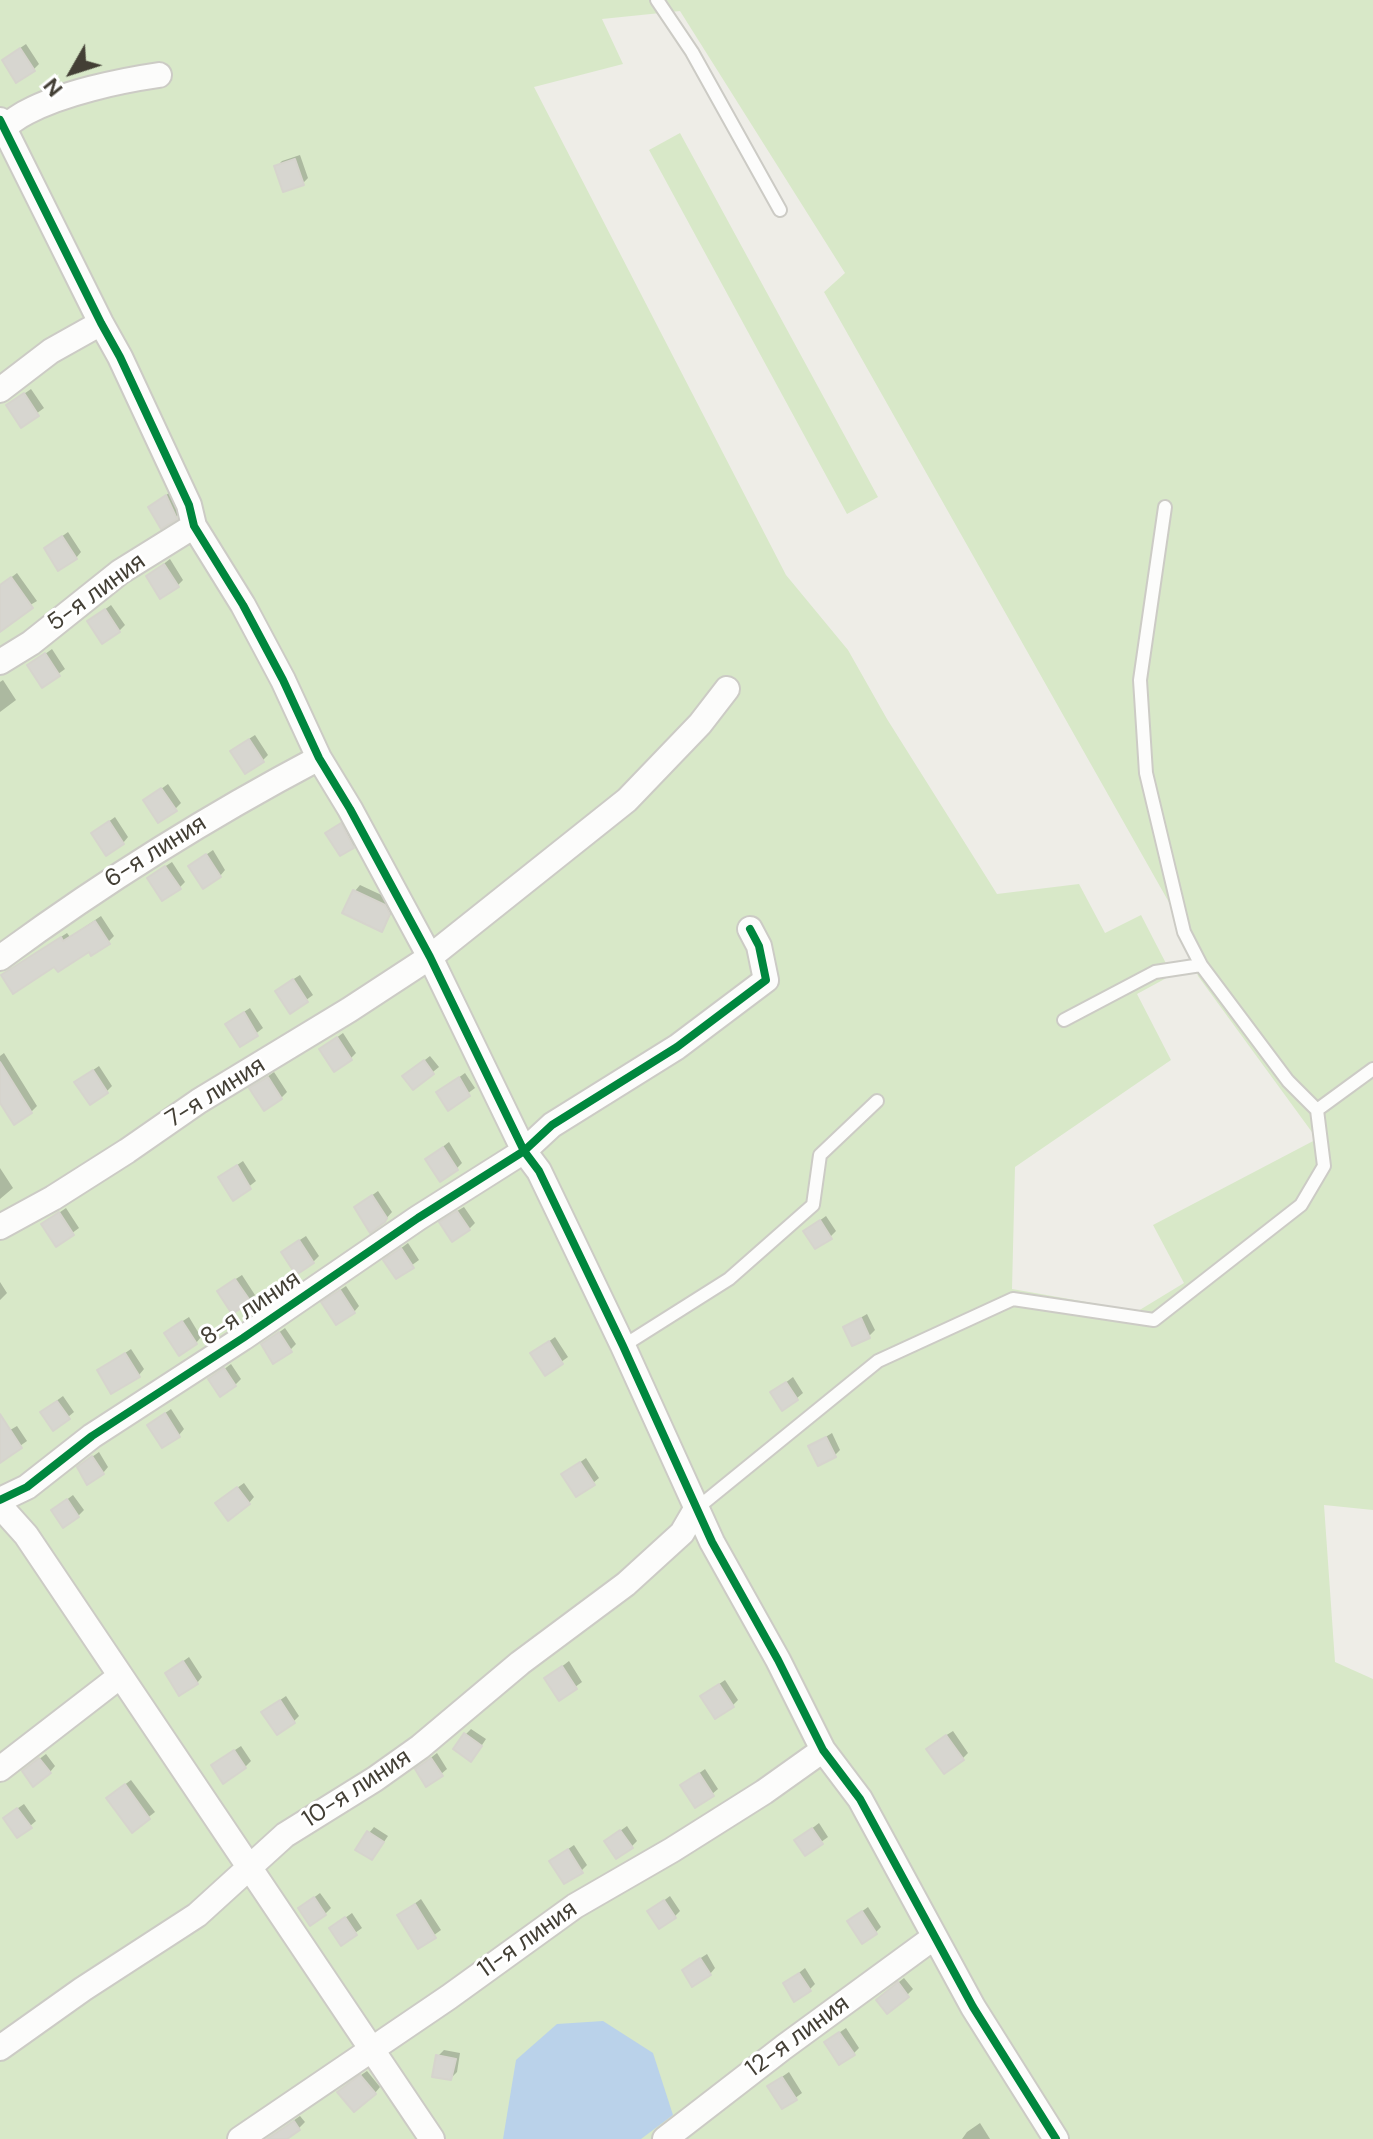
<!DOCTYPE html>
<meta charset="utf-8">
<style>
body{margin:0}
#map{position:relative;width:1373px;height:2139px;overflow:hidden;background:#eeede7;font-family:"DM Sans",sans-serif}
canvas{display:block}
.north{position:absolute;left:32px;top:32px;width:80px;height:80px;-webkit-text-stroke:6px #fff;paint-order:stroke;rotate:231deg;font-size:22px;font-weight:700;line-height:32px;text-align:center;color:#433f35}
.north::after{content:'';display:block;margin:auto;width:28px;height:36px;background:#433f35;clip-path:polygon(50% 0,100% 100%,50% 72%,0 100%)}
</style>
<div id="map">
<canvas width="1373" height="2139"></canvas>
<div class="north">N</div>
</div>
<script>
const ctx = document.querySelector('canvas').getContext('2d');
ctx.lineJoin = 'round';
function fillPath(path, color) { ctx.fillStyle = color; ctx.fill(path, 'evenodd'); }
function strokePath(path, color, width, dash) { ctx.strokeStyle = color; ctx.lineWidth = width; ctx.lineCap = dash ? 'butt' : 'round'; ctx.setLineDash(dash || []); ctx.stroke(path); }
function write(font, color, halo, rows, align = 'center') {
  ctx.font = font + ' "DM Sans",sans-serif'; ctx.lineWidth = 6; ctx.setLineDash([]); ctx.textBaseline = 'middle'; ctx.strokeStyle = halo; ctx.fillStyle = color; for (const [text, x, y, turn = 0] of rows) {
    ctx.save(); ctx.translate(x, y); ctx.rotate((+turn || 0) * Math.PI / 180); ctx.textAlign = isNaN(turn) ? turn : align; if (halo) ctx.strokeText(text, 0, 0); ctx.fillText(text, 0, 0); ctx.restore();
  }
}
fillPath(new Path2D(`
 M0 0H1373V1510L1324 1505 1335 1662 1373 1679V2139H0ZM680 11 845 273 824 292 1175 913 1198 976 1317 1139 1153 1225 1184 1283 1138 1311 1012 1289 1015 1167 1171 1060 1137 994 1172 975 1141 915 1105 933 1079 884 997 894 887 719 848 650 786 575 534 87 623 64 602 19Z
 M680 133 878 497 847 514 649 150Z`), '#d8e8c8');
fillPath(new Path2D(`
 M603 2021 653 2053 673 2115 641 2139H503L516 2060 557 2024Z`), '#bad2ea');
fillPath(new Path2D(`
 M26 44 39 64 33 70 10 55Z
 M300 155 308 178 302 184 276 167 282 161Z
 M31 389 44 408 21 425 8 405Z
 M172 491 181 512 176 517 156 502Z
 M68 532 81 552 76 558 46 548Z
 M170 559 183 580 178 585 148 576Z
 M17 573 37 601 0 623V586Z
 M111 605 125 625 119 631 89 621Z
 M52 649 65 669 43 685 30 665Z
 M3 680 16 700 0 712V682Z
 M255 735 268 755 262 761 238 746Z
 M168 784 181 803 175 809 146 800Z
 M115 817 128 837 123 843 93 833Z
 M347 819 358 840 353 846 334 828Z
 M213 850 225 870 220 876 190 866Z
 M172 862 185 882 179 888 155 873Z
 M360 885 390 899 395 908 381 929 355 891Z
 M101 916 114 936 108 942 55 965 10 970 67 933 70 937Z
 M300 975 313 995 291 1011 283 986Z
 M250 1008 263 1028 241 1045 233 1019Z
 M343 1033 356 1053 351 1058 321 1049Z
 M4 1053 37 1106 31 1112 0 1099V1056Z
 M430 1056 439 1067 413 1088 411 1071Z
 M99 1066 112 1086 106 1092 83 1077Z
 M274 1072 287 1092 281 1098 252 1088Z
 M465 1073 475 1088 448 1108 438 1093Z
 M449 1142 462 1163 457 1168 427 1159Z
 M243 1161 256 1181 234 1198 227 1172Z
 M0 1168 13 1188 0 1199Z
 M378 1191 392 1212 384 1221 356 1207Z
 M464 1207 475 1223 469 1229 447 1217Z
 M66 1208 79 1228 57 1244 50 1219Z
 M826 1216 836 1231 830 1237 812 1226Z
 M306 1236 319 1256 313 1262 289 1247Z
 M408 1243 419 1260 397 1276 392 1255Z
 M242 1275 255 1295 249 1301 225 1286Z
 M0 1282 7 1293 0 1300Z
 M346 1286 359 1306 354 1312 330 1297Z
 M867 1314 875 1330 869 1336 845 1327Z
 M189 1317 201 1337 196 1343 172 1328Z
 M285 1328 296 1344 290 1350 263 1344Z
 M555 1337 568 1357 546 1373 533 1353Z
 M131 1349 144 1369 139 1375 99 1371Z
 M231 1364 241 1379 235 1385 211 1379Z
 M793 1377 803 1393 797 1398 772 1393Z
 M63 1396 74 1412 68 1417 48 1407Z
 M171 1409 184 1429 179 1435 155 1420Z
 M17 1426 27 1441 0 1460V1436Z
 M832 1433 840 1450 835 1455 811 1446Z
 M99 1452 108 1467 103 1473 85 1462Z
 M586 1458 599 1478 593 1483 564 1474Z
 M244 1483 254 1497 249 1503 223 1498Z
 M73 1495 84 1510 78 1516 53 1510Z
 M189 1657 202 1677 197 1683 167 1673Z
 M569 1661 582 1682 560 1698 547 1678Z
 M725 1680 738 1700 732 1706 709 1691Z
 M286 1696 299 1716 294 1721 270 1707Z
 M471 1729 486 1739 476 1754 465 1735Z
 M953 1731 968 1753 963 1758 934 1743Z
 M241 1746 251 1761 245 1767 220 1760Z
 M437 1753 447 1769 441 1774 423 1764Z
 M46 1754 55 1766 50 1772 30 1766Z
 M705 1769 718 1789 712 1794 683 1785Z
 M131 1780 155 1812 132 1830 115 1792Z
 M24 1804 36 1821 30 1826 11 1813Z
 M819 1823 828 1837 806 1853 797 1840Z
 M627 1826 637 1841 631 1847 606 1841Z
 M374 1827 388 1836 377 1852 369 1833Z
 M574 1845 587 1865 581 1871 558 1856Z
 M320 1893 331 1908 325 1914 300 1908Z
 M670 1896 680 1911 674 1917 650 1911Z
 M421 1899 441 1930 419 1946 399 1915Z
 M868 1907 881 1927 875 1933 849 1921Z
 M352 1913 362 1928 341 1943 331 1928Z
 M707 1954 715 1968 710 1974 690 1965Z
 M805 1968 815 1984 810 1989 785 1984Z
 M904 1978 913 1989 907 1995 884 1994Z
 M846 2028 859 2048 853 2054 833 2037Z
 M444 2050 460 2053 457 2072 451 2078 438 2056Z
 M367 2071 380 2087 375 2093 345 2086Z
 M789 2072 802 2093 783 2107 776 2081Z
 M300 2116 305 2122 299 2128 283 2139H275L273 2136 279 2131Z
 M980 2123 990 2139H962L967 2132Z`), '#0003');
const building = new Path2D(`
 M20 48 35 71 16 83 2 60Z
 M295 159 304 185 283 192 274 166Z
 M24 393 39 416 21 428 6 405Z
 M166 495 177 519 161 529 148 507Z
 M62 536 77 559 58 571 44 548Z
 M164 564 179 587 160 599 146 576Z
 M11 577 33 608 0 632V585Z
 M105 609 120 632 102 644 87 621Z
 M45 653 60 676 42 688 27 665Z
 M249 739 264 762 245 774 230 751Z
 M161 788 177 811 158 823 143 800Z
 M109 821 124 844 106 856 91 833Z
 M341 823 354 848 340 856 325 833Z
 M206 854 221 877 203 889 188 866Z
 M165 866 181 889 162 901 147 878Z
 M353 890 385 905 390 914 382 932 342 913Z
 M95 921 110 944 91 956 89 952 58 972 54 967 13 994 1 975 61 937 63 941Z
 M293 979 308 1002 290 1014 275 991Z
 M244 1012 258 1036 240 1047 225 1024Z
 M337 1037 352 1060 334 1072 319 1049Z
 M424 1060 434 1074 413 1090 402 1076Z
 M0 1062 32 1113 14 1125 0 1103Z
 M93 1070 108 1093 90 1105 74 1082Z
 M268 1077 282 1099 264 1111 249 1088Z
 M459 1077 470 1096 448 1111 436 1092Z
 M443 1147 458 1170 440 1182 425 1159Z
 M237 1165 251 1189 233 1201 218 1177Z
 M372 1195 387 1218 385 1222 370 1233 354 1207Z
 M457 1211 470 1230 452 1242 439 1222Z
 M59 1212 74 1235 56 1247 41 1224Z
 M820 1220 832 1239 815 1249 803 1231Z
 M299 1240 314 1263 296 1275 281 1252Z
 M401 1248 414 1268 396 1279 383 1260Z
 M235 1279 251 1302 232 1314 217 1291Z
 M340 1290 355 1313 336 1325 321 1302Z
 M861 1318 870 1338 852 1346 843 1327Z
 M182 1321 197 1344 179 1356 164 1333Z
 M279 1332 292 1352 273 1364 261 1344Z
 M549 1341 563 1364 545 1376 530 1353Z
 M125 1353 140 1377 111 1394 97 1370Z
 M224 1368 236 1386 220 1397 208 1379Z
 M786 1382 798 1400 782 1411 770 1392Z
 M57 1401 70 1419 53 1431 40 1412Z
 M165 1413 180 1437 162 1448 147 1425Z
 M0 1414 22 1448 0 1463Z
 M826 1437 836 1457 818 1466 808 1446Z
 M92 1456 104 1474 87 1485 77 1467Z
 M580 1462 595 1485 576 1497 561 1474Z
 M237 1487 250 1504 228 1521 215 1503Z
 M67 1499 79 1517 63 1528 51 1510Z
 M183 1661 198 1684 179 1696 165 1673Z
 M562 1666 577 1689 559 1701 544 1678Z
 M719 1684 734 1707 715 1719 700 1696Z
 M280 1700 295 1723 277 1735 261 1712Z
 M464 1733 482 1746 471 1762 453 1749Z
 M946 1735 964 1760 944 1774 926 1749Z
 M234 1750 246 1768 223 1784 211 1765Z
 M39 1758 51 1773 33 1787 22 1771Z
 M431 1758 443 1776 426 1787 415 1769Z
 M699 1773 714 1796 695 1808 680 1785Z
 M125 1784 150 1819 132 1833 106 1798Z
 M17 1808 32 1828 17 1838 3 1818Z
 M812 1828 823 1844 805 1856 794 1840Z
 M620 1830 633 1848 616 1859 604 1841Z
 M367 1831 384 1842 372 1860 355 1850Z
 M568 1849 583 1873 564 1884 549 1861Z
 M314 1897 326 1915 310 1926 298 1908Z
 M664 1900 676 1918 659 1929 647 1911Z
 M415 1904 436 1938 418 1949 397 1915Z
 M862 1911 877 1934 862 1944 847 1921Z
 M345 1917 357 1935 341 1946 329 1928Z
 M700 1958 711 1975 692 1987 682 1970Z
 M799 1973 811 1991 794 2002 783 1983Z
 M898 1982 909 1997 887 2014 876 2000Z
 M839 2032 855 2055 839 2065 824 2042Z
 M436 2055 456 2059 451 2080 432 2077Z
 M360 2075 376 2094 354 2112 337 2092Z
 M782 2077 797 2100 782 2109 767 2086Z
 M294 2121 300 2130 287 2139H267Z`);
fillPath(building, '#d7d6d0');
strokePath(building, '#d6d4cd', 2);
const service = new Path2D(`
 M657 0 692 52 780 210
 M1165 507 1140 680 1146 773 1184 932 1201 965 1288 1081 1317 1110
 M1064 1020 1155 972 1201 965
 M623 1346 729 1279 813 1205 820 1155 877 1101
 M696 1509 878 1361 1013 1299 1154 1320 1301 1205 1324 1166 1317 1110 1373 1069`);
const minor = new Path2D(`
 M0 120 101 323 120 357 189 505 194 526 243 605 283 680 319 758 350 809 430 957 524 1151 539 1171 623 1346 712 1542 778 1660 823 1750 860 1799 973 2007 1056 2139
 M0 129C9 124 17 117 27 112 63 93 118 81 159 75
 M0 390 51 351 101 323
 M0 662 31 643 120 572 194 526
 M0 958C102 883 207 817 319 758
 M0 1227 53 1198 127 1151 199 1101 349 1010 430 957 627 800 700 724 727 689
 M0 1500 27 1487 92 1436 243 1338 418 1218 524 1151 552 1125 677 1047 766 980 759 946 750 929
 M0 1506 26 1535 432 2139
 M0 1769 119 1677
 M0 2048 83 1989 197 1915 285 1835 375 1779 420 1747 520 1663 626 1584 682 1533 696 1509
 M240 2139 449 1997 575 1906 672 1850 764 1792 823 1750
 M665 2139 784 2047 933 1938`);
strokePath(service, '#cccbc5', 16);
strokePath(minor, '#cccbc5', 28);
strokePath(service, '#fcfcfb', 12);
strokePath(minor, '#fcfcfb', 24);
strokePath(new Path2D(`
 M0 120 101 323 120 357 189 505 194 526 243 605 283 680 319 758 350 809 430 957 524 1151 539 1171 623 1346 712 1542 778 1660 823 1750 860 1799 973 2007 1056 2139
 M0 1500 27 1487 92 1436 243 1338 418 1218 524 1151 552 1125 677 1047 766 980 759 946 750 929`), '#00873e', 8);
write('24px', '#433f35', '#fff', [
 ["5-я линия",97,593,-36],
 ["6-я линия",156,852,-32],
 ["7-я линия",216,1093,-32],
 ["8-я линия",251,1309,-34],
 ["10-я линия",357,1789,-33],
 ["11-я линия",528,1940,-35],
 ["12-я линия",798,2037,-36]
]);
</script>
